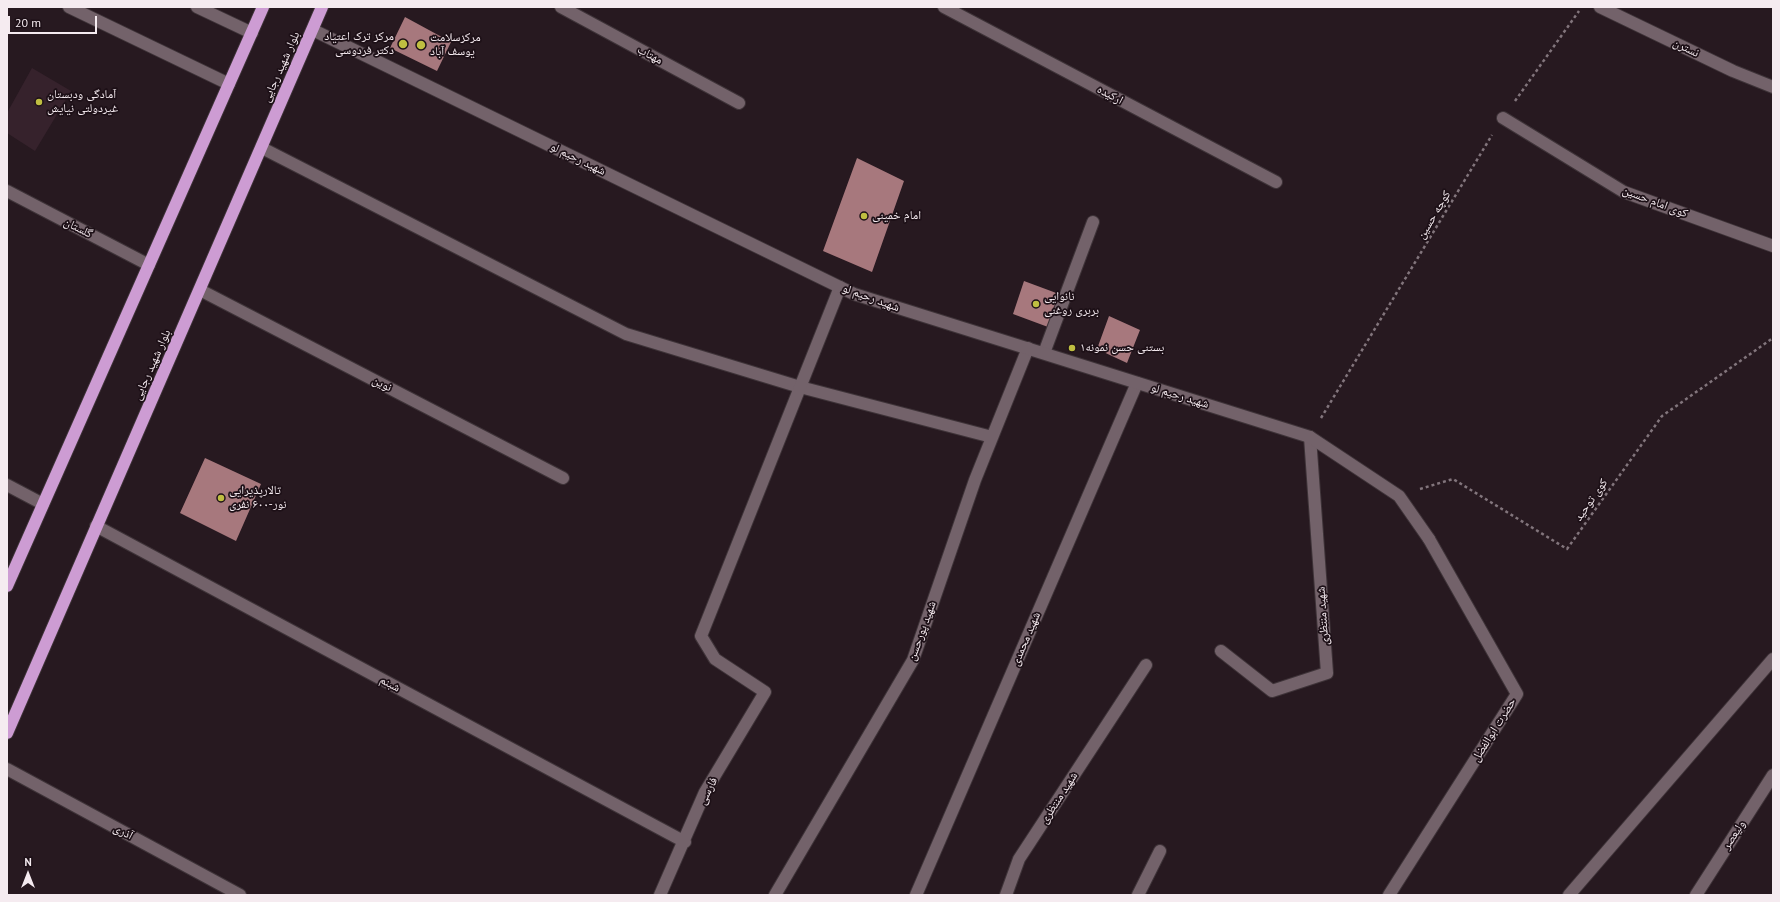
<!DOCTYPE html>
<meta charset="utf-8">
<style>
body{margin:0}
#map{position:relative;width:1780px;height:902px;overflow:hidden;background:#271920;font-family:"PT Sans",sans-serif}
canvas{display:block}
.frame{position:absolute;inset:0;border:8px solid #f5ebf0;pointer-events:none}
.north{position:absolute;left:8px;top:854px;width:40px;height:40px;-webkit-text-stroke:3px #1d1017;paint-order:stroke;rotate:0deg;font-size:11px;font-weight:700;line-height:16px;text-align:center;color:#f5ebf0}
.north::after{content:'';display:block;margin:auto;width:14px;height:18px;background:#f5ebf0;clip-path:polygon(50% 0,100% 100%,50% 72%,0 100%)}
.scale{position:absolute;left:8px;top:16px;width:89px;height:18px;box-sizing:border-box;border:2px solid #f5ebf0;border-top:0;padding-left:5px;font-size:12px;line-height:14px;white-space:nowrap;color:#f5ebf0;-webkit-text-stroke:3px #1d1017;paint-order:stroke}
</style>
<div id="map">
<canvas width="1780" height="902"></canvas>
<div class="frame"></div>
<div class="north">N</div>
<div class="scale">20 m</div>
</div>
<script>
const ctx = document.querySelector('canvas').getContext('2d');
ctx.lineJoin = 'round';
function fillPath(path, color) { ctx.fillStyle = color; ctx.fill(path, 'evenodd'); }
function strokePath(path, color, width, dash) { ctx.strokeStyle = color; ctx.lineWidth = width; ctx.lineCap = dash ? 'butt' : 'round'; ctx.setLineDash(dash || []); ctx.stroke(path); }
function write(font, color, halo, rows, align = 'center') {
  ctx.font = font + ' "PT Sans","Noto Naskh Arabic",sans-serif'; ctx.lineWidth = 3.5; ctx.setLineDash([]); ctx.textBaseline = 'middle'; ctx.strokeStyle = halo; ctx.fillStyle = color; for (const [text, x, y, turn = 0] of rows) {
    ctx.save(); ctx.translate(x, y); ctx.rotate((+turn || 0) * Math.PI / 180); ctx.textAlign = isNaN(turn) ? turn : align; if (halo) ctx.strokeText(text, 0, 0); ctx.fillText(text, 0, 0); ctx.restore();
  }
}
fillPath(new Path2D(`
 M32 68 71 91 35 151 7 133V113Z`), '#36222c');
fillPath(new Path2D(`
 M405 17 451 42 437 71 390 48Z
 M857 158 904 181 872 272 823 251Z
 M1024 281 1059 294 1048 327 1013 314Z
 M1109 316 1140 330 1127 363 1097 349Z
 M205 458 261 484 236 541 180 513Z`), '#a7787d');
const lane = new Path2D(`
 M944 7 1276 182
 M1503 118 1624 192 1773 246
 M262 148 626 334 800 387 992 437
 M200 290 563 478
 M1044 353 1093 222
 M1221 651 1272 691 1327 673 1310 437
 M775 895 913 660 975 480 1028 348
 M916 895 1137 383
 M1006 895 1019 859 1146 665
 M1138 895 1160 851
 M1389 895 1517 694 1429 539
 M1569 895 1773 659
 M1696 895 1773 775`);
const street = new Path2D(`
 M561 7 739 103
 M7 191 149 265
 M7 485 43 504
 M96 526 685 842
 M7 769 240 895
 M660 895 705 792 765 692 715 659 701 636 840 287`);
const secondary = new Path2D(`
 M69 7 229 84
 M197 7 252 33
 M1600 7 1733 71 1773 87
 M313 30 854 294 1310 437 1399 496 1429 539`);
const highway = new Path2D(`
 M7 586 263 7
 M7 733 322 7`);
strokePath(lane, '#3e3338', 14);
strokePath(street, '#3e3338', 14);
strokePath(secondary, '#3e3338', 14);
strokePath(highway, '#3e3338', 14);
strokePath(new Path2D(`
 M1515 101 1579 11
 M1321 418 1492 135
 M1420 489 1453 479 1567 549 1662 416 1773 338`), '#82757c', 2.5, [3, 3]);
strokePath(lane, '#73626a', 12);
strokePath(street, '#73626a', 12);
strokePath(secondary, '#73626a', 12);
strokePath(highway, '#cd9cd3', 12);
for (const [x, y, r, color] of [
 [403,44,5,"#bfbe41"],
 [421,45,5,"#bfbe41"],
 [39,102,4,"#bfbe41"],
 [864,216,4,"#bfbe41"],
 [1036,304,4,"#bfbe41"],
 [1072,348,4,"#bfbe41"],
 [221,498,4,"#bfbe41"]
]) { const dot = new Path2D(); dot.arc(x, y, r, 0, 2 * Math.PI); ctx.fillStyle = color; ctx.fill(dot); strokePath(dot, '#1d1017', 1.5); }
write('12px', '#f5ebf0', '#1d1017', [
 ["مرکز ترک اعتیاد",394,37,"right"],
 ["دکتر فردوسی",394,51,"right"],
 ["مرکزسلامت",430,38],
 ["یوسف آباد",430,52],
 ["آمادگی ودبستان",47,95],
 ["غیردولتی نیایش",47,109],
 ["امام خمینی",872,216],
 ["نانوایی",1044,297],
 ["بربری روغنی",1044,311],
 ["بستنی حسن نمونه۱",1080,348],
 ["تالارپذیرایی",229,491],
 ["نور-۶۰۰ نفری",229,505]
], 'left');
write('12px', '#f5ebf0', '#1d1017', [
 ["نسترن",1686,48,26],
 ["مهتاب",650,55,28],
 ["بلوار شهید رجایی",281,67,-66],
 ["ارکیده",1110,95,28],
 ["شهید رحیم لو",578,159,26],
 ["کوی امام حسین",1655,202,21],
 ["کوچه حسین",1434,215,-59],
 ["گلستان",78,228,27],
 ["شهید رحیم لو",871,298,20],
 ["بلوار شهید رجایی",152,365,-66],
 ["نوین",382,384,27],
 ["شهید رحیم لو",1180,396,17],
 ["کوی توحید",1591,500,-55],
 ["شهید منتظری",1323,616,-94],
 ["شهید پورحسن",922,631,-70],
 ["شهید محمدی",1026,639,-67],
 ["شبنم",390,684,28],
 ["حضرت ابوالفضل",1494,730,-58],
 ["فارسی",708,791,-63],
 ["شهید منتظری",1059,798,-57],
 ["آذری",123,832,28],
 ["ولیعصر",1734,835,-57]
]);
</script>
